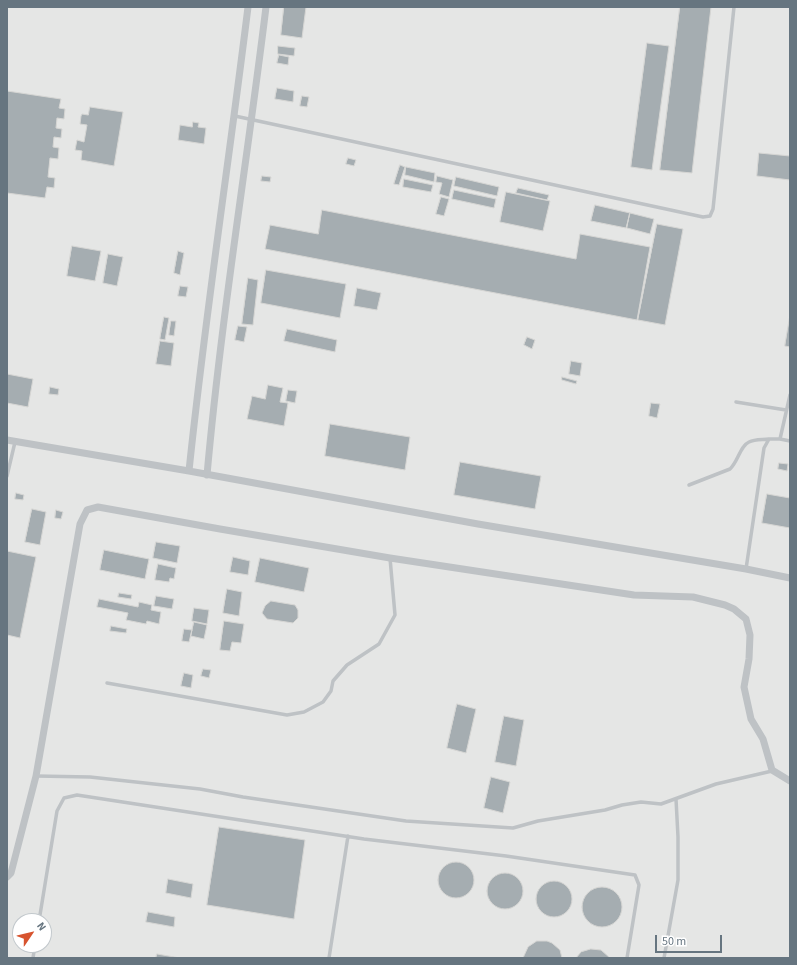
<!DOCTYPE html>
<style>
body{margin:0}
#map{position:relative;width:797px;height:965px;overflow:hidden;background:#f5f5f1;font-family:"Source Sans 3",sans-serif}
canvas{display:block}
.frame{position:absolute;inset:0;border:8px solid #667580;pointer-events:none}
.north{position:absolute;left:12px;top:913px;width:40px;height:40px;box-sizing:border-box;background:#fff;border:1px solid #c2c8cc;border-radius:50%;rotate:55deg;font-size:11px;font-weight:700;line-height:16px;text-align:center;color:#667580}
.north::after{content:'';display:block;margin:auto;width:14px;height:18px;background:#d7542f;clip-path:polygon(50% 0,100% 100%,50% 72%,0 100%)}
.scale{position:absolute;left:655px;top:935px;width:67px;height:18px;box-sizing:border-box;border:2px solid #667580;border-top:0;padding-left:5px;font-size:12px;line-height:14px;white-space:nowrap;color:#667580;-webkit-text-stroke:3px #fff;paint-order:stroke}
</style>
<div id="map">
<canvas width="797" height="965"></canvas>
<div class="frame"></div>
<div class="north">N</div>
<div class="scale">50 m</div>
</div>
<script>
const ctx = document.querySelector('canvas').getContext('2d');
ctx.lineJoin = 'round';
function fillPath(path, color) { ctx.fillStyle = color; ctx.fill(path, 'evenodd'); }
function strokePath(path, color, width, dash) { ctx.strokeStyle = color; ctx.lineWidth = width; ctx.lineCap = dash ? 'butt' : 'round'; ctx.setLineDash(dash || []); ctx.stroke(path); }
fillPath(new Path2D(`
 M7 7H790V958H7ZM20 921H44V945H20Z`), '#e5e6e5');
const building = new Path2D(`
 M284 7H306L302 38 281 35Z
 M680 7H711L692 173 660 170Z
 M647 43 669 46 652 170 631 167Z
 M278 46 295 48 294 56 278 54Z
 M279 55 289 57 288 65 277 63Z
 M277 88 294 91 293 102 275 99Z
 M7 91 61 99 59 108 65 109 64 119 57 118 56 128 62 129 61 138 54 137 53 147 59 148 58 159 50 158 48 177 55 178 54 188 47 187 45 198 7 193Z
 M302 96 309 97 307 107 300 106Z
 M90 107 123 112 114 166 81 160 82 151 75 150 77 140 84 142 87 125 80 124 81 116 82 114 88 115Z
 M193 122 199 123 198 127 206 128 204 144 178 140 180 125 192 127Z
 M759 153 790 156V180L757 176Z
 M348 158 356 160 354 166 346 164Z
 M400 165 405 167 399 185 394 184Z
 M406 167 435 173 434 182 405 175Z
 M262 176 271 177 270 182 261 181Z
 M437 176 453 180 449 197 439 194 442 183 436 182Z
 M456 177 499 187 497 196 454 186Z
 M404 179 433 185 431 192 403 187Z
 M518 188 549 195 547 200 516 193Z
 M454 190 496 199 494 208 452 199Z
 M506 192 550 201 543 231 500 222Z
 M441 197 449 199 444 216 436 214Z
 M595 205 630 213 626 228 591 221Z
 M322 210 576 259 580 234 650 247 637 320 265 249 270 225 318 234Z
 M630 213 654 219 650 234 627 228Z
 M657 224 683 229 665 325 638 320Z
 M72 246 101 251 95 281 67 276Z
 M178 251 184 253 180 275 174 273Z
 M108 254 123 257 117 286 103 283Z
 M266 270 346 284 340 318 261 303Z
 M248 278 258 280 253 325 242 324Z
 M180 286 188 287 186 297 178 296Z
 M357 288 381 293 377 310 354 306Z
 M790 315V347L785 346Z
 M164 317 169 318 165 340 160 339Z
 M171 321H176L174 336 169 335Z
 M238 326 247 327 244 342 235 340Z
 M287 329 337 340 335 352 284 341Z
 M527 337 535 340 532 349 524 345Z
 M160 341 174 343 171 366 156 364Z
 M571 361 582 363 580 376 569 374Z
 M7 374 33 379 28 407 7 403Z
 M562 377 577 381 576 384 562 380Z
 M268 385 283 388 280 402 288 403 284 426 247 419 252 396 265 399Z
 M50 387 59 389 58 395 49 394Z
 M288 390 297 391 295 403 286 401Z
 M651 403 660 404 657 418 649 416Z
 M330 424 410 437 405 470 325 456Z
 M460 462 541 476 535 509 454 495Z
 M779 463 788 464 787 471 778 469Z
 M16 493 24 495 23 500 15 499Z
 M767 494 790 498V528L762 523Z
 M32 509 46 512 40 545 25 542Z
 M56 510 63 512 61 519 55 518Z
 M156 542 180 546 177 563 153 558Z
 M104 550 149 559 145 579 100 570Z
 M7 551 36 557 20 638 7 635Z
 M233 557 250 561 248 575 230 572Z
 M260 558 309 568 304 592 255 582Z
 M158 564 176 568 174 579 170 578 169 582 155 580Z
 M227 589 242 592 239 616 223 613Z
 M119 593 132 595 131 599 118 597Z
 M156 596 174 599 172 609 154 606Z
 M99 599 138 607 139 602 152 605 151 610 161 612 159 624 147 621 146 624 126 620 128 613 97 607Z
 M271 601 295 605 298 610V618L293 623 267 619 262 613 265 606Z
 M194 608 209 610 207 624 192 621Z
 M224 621 244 624 241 643 232 642 230 651 220 650Z
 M194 622 207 625 204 639 191 636Z
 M111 626 127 629 126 633 110 631Z
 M184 629 192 630 189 642 182 641Z
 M203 669 211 670 209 678 201 676Z
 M184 673 193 675 191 688 181 686Z
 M457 704 476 709 466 753 447 748Z
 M504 716 524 720 516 766 495 762Z
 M491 777 510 782 503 813 484 808Z
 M219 827 305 840 294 919 207 905Z
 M438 880a18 18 0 1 1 36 0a18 18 0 1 1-36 0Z
 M487 891a18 18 0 1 1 36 0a18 18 0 1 1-36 0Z
 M168 879 193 884 191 898 166 893Z
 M536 899a18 18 0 1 1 36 0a18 18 0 1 1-36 0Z
 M582 907a20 20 0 1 1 40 0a20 20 0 1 1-40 0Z
 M148 912 175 917 174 927 146 922Z
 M537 941H547L552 943 560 950 562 958H523L528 947Z
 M591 949 601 950 610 958H576L581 952Z
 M157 954 180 958H156Z`);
fillPath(building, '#a5adb1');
strokePath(building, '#d6d6d4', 1);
strokePath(new Path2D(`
 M235 116 703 217 710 216 713 209 734 7
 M736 402 786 410
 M780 439 790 395
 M7 476 15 442
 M689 485 730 469C738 462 740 446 749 442 755 439 763 440 769 439
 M746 569 764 448 769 439H780L790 441
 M107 683 287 715 304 712 323 702 331 691 333 681 347 665 379 644 395 615 390 558
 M36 776 90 777 154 784 200 789 243 797 406 821 513 828 538 821 605 810 622 805 641 802 661 804 716 784 772 771
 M39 921 57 811 64 798 77 795 364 839 506 856 635 875 639 885 627 958
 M33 958 35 945
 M329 958 348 836
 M664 958 678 880V837L676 799`), '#bec2c5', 3.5);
strokePath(new Path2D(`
 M7 440 189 471 478 524 746 569 790 578
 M189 471C205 316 229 162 248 7
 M207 475C221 318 247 163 266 7
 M7 877 11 873 36 776 80 524 87 510 98 507 220 529 390 558 634 595 693 597 725 605 734 609 746 619 750 635 749 659 744 687 751 719 763 739 772 770 790 781`), '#bec2c5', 7);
</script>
